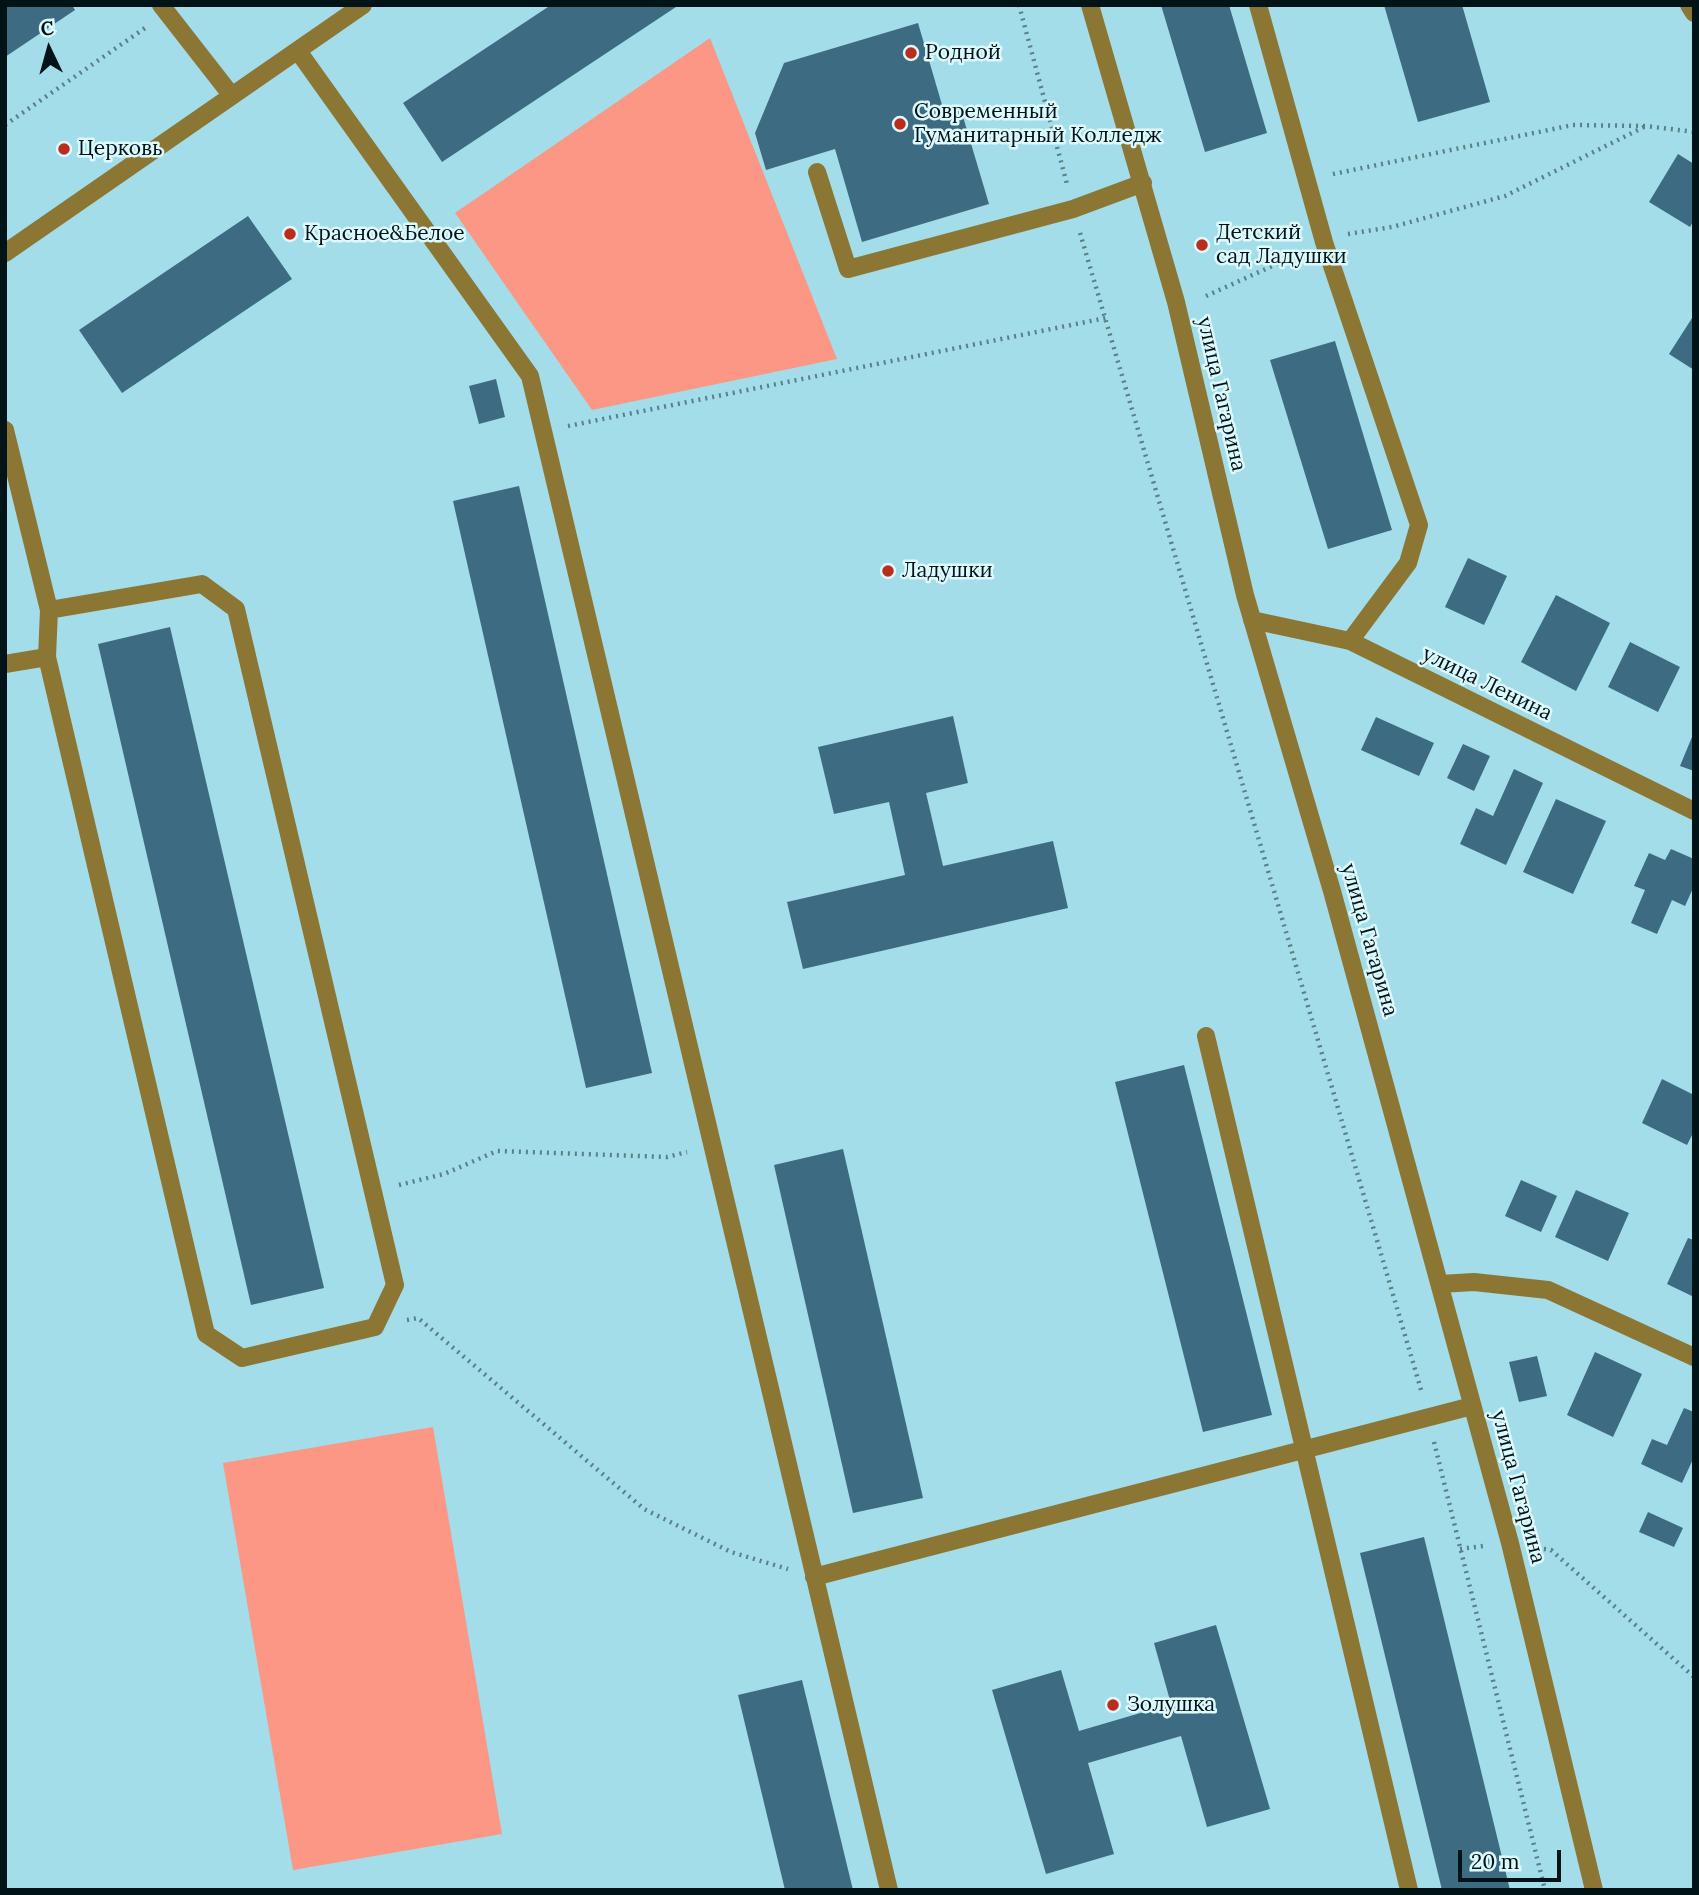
<!DOCTYPE html>
<meta charset="utf-8">
<style>
body{margin:0}
#map{position:relative;width:1699px;height:1895px;overflow:hidden;background:#a3dde9;font-family:Lora,serif}
canvas{display:block}
.frame{position:absolute;inset:0;border:7px solid #001317;pointer-events:none}
.north{position:absolute;left:14px;top:14px;width:70px;height:70px;-webkit-text-stroke:5px #dcf9fe;paint-order:stroke;rotate:355deg;font-size:19px;font-weight:700;line-height:28px;text-align:center;color:#001317}
.north::after{content:'';display:block;margin:auto;width:24px;height:32px;background:#001317;clip-path:polygon(50% 0,100% 100%,50% 72%,0 100%)}
.scale{position:absolute;left:1458px;top:1850px;width:103px;height:32px;box-sizing:border-box;border:4px solid #001317;border-top:0;padding-left:9px;font-size:21px;line-height:24px;white-space:nowrap;color:#001317;-webkit-text-stroke:5px #dcf9fe;paint-order:stroke}
</style>
<div id="map">
<canvas width="1699" height="1895"></canvas>
<div class="frame"></div>
<div class="north">С</div>
<div class="scale">20 m</div>
</div>
<script>
const ctx = document.querySelector('canvas').getContext('2d');
ctx.lineJoin = 'round';
function fillPath(path, color) { ctx.fillStyle = color; ctx.fill(path, 'evenodd'); }
function strokePath(path, color, width, dash) { ctx.strokeStyle = color; ctx.lineWidth = width; ctx.lineCap = dash ? 'butt' : 'round'; ctx.setLineDash(dash || []); ctx.stroke(path); }
function write(font, color, halo, rows, align = 'center') {
  ctx.font = font + ' Lora,serif'; ctx.lineWidth = 5; ctx.setLineDash([]); ctx.textBaseline = 'middle'; ctx.strokeStyle = halo; ctx.fillStyle = color; for (const [text, x, y, turn = 0] of rows) {
    ctx.save(); ctx.translate(x, y); ctx.rotate((+turn || 0) * Math.PI / 180); ctx.textAlign = isNaN(turn) ? turn : align; if (halo) ctx.strokeText(text, 0, 0); ctx.fillText(text, 0, 0); ctx.restore();
  }
}
fillPath(new Path2D(`
 M710 38 837 359 592 410 455 213Z
 M433 1427 502 1834 293 1870 223 1463Z`), '#fd9785');
fillPath(new Path2D(`
 M5 5H72L75 10 5 57Z
 M551 5H679L442 162 403 103Z
 M1161 5H1229L1267 133 1205 152Z
 M1384 5H1462L1490 102 1418 122Z
 M918 23 945 115 961 110 989 204 862 242 835 149 766 170 755 133 784 63Z
 M1678 154 1694 164V220L1690 227 1649 202Z
 M248 216 292 279 122 393 79 330Z
 M1694 315V370L1669 354Z
 M1335 341 1392 530 1328 549 1270 360Z
 M496 379 505 417 479 424 469 386Z
 M519 486 652 1073 586 1088 453 501Z
 M1468 558 1507 576 1484 625 1445 607Z
 M1556 595 1610 623 1576 691 1521 662Z
 M170 627 324 1288 251 1305 98 644Z
 M1630 642 1680 667 1658 712 1608 687Z
 M953 716 968 783 926 793 943 866 1053 841 1068 908 803 969 787 902 905 875 889 802 834 814 818 747Z
 M1376 717 1434 743 1419 776 1361 750Z
 M1694 732V771L1680 766Z
 M1463 744 1490 756 1474 791 1447 778Z
 M1514 769 1543 783 1506 865 1460 844 1476 808 1493 816Z
 M1556 799 1606 821 1573 894 1523 872Z
 M1671 849 1694 859V886L1685 906 1672 900 1657 934 1631 923 1645 890 1634 886 1649 853 1665 860Z
 M1184 1065 1272 1415 1203 1432 1115 1082Z
 M1662 1079 1694 1095V1131L1687 1145 1642 1123Z
 M843 1149 923 1498 853 1513 774 1165Z
 M1521 1180 1557 1196 1541 1232 1505 1216Z
 M1576 1190 1629 1213 1608 1261 1555 1237Z
 M1688 1238 1694 1240V1297L1667 1284Z
 M1595 1352 1642 1374 1613 1437 1567 1415Z
 M1537 1356 1547 1396 1519 1402 1509 1362Z
 M1684 1408 1694 1412V1457L1682 1483 1641 1464 1652 1439 1667 1445Z
 M1648 1512 1683 1528 1674 1547 1639 1532Z
 M1424 1537 1510 1890H1442L1360 1553Z
 M1216 1625 1270 1809 1207 1827 1181 1736 1088 1763 1114 1854 1046 1874 992 1690 1061 1670 1079 1731 1171 1704 1154 1643Z
 M802 1680 853 1890H785L738 1695Z`), '#3d6b81');
strokePath(new Path2D(`
 M1019 5 1067 184
 M5 125 145 28
 M1333 174 1573 125 1646 126 1694 132
 M1080 233 1422 1393
 M1348 234 1392 227 1505 196 1646 126
 M1206 296 1301 253
 M568 426 1106 318
 M399 1185 444 1174 497 1151 667 1157 687 1152
 M407 1320 418 1318 644 1509 731 1552 788 1569
 M1434 1442 1545 1890
 M1537 1548 1551 1550 1694 1677
 M1460 1549 1483 1546`), '#588089', 4.5, [2, 5]);
strokePath(new Path2D(`
 M161 5 232 96
 M1090 5 1176 302 1245 595 1332 891 1510 1543 1594 1890
 M1258 5 1324 242 1419 525 1408 563 1350 641
 M1689 5 1694 13
 M298 51 530 376 889 1890
 M817 172 848 269 1073 209 1143 183
 M5 253 363 5
 M5 430 49 610 47 657 206 1334 242 1358 375 1327 395 1285 236 609 202 584 49 610
 M1252 620 1350 641 1694 811
 M5 664 47 657
 M1206 1036 1409 1890
 M1440 1284 1474 1282 1548 1290 1694 1357
 M814 1577 1472 1406`), '#8c7634', 18);
for (const [x, y, r, color] of [
 [911,53,7,"#ba2d1b"],
 [900,124,7,"#ba2d1b"],
 [64,149,7,"#ba2d1b"],
 [290,234,7,"#ba2d1b"],
 [1202,245,7,"#ba2d1b"],
 [888,571,7,"#ba2d1b"],
 [1113,1705,7,"#ba2d1b"]
]) { const dot = new Path2D(); dot.arc(x, y, r, 0, 2 * Math.PI); ctx.fillStyle = color; ctx.fill(dot); strokePath(dot, '#dcf9fe', 2.5); }
write('21px', '#001317', '#dcf9fe', [
 ["Родной",925,53],
 ["Современный",914,112],
 ["Гуманитарный Колледж",914,136],
 ["Церковь",78,149],
 ["Детский",1216,233],
 ["сад Ладушки",1216,257],
 ["Красное&Белое",304,234],
 ["Ладушки",902,571],
 ["Золушка",1127,1705]
], 'left');
write('21px', '#001317', '#dcf9fe', [
 ["улица Гагарина",1221,394,77],
 ["улица Ленина",1487,684,26],
 ["улица Гагарина",1369,940,74],
 ["улица Гагарина",1518,1487,75]
]);
</script>
